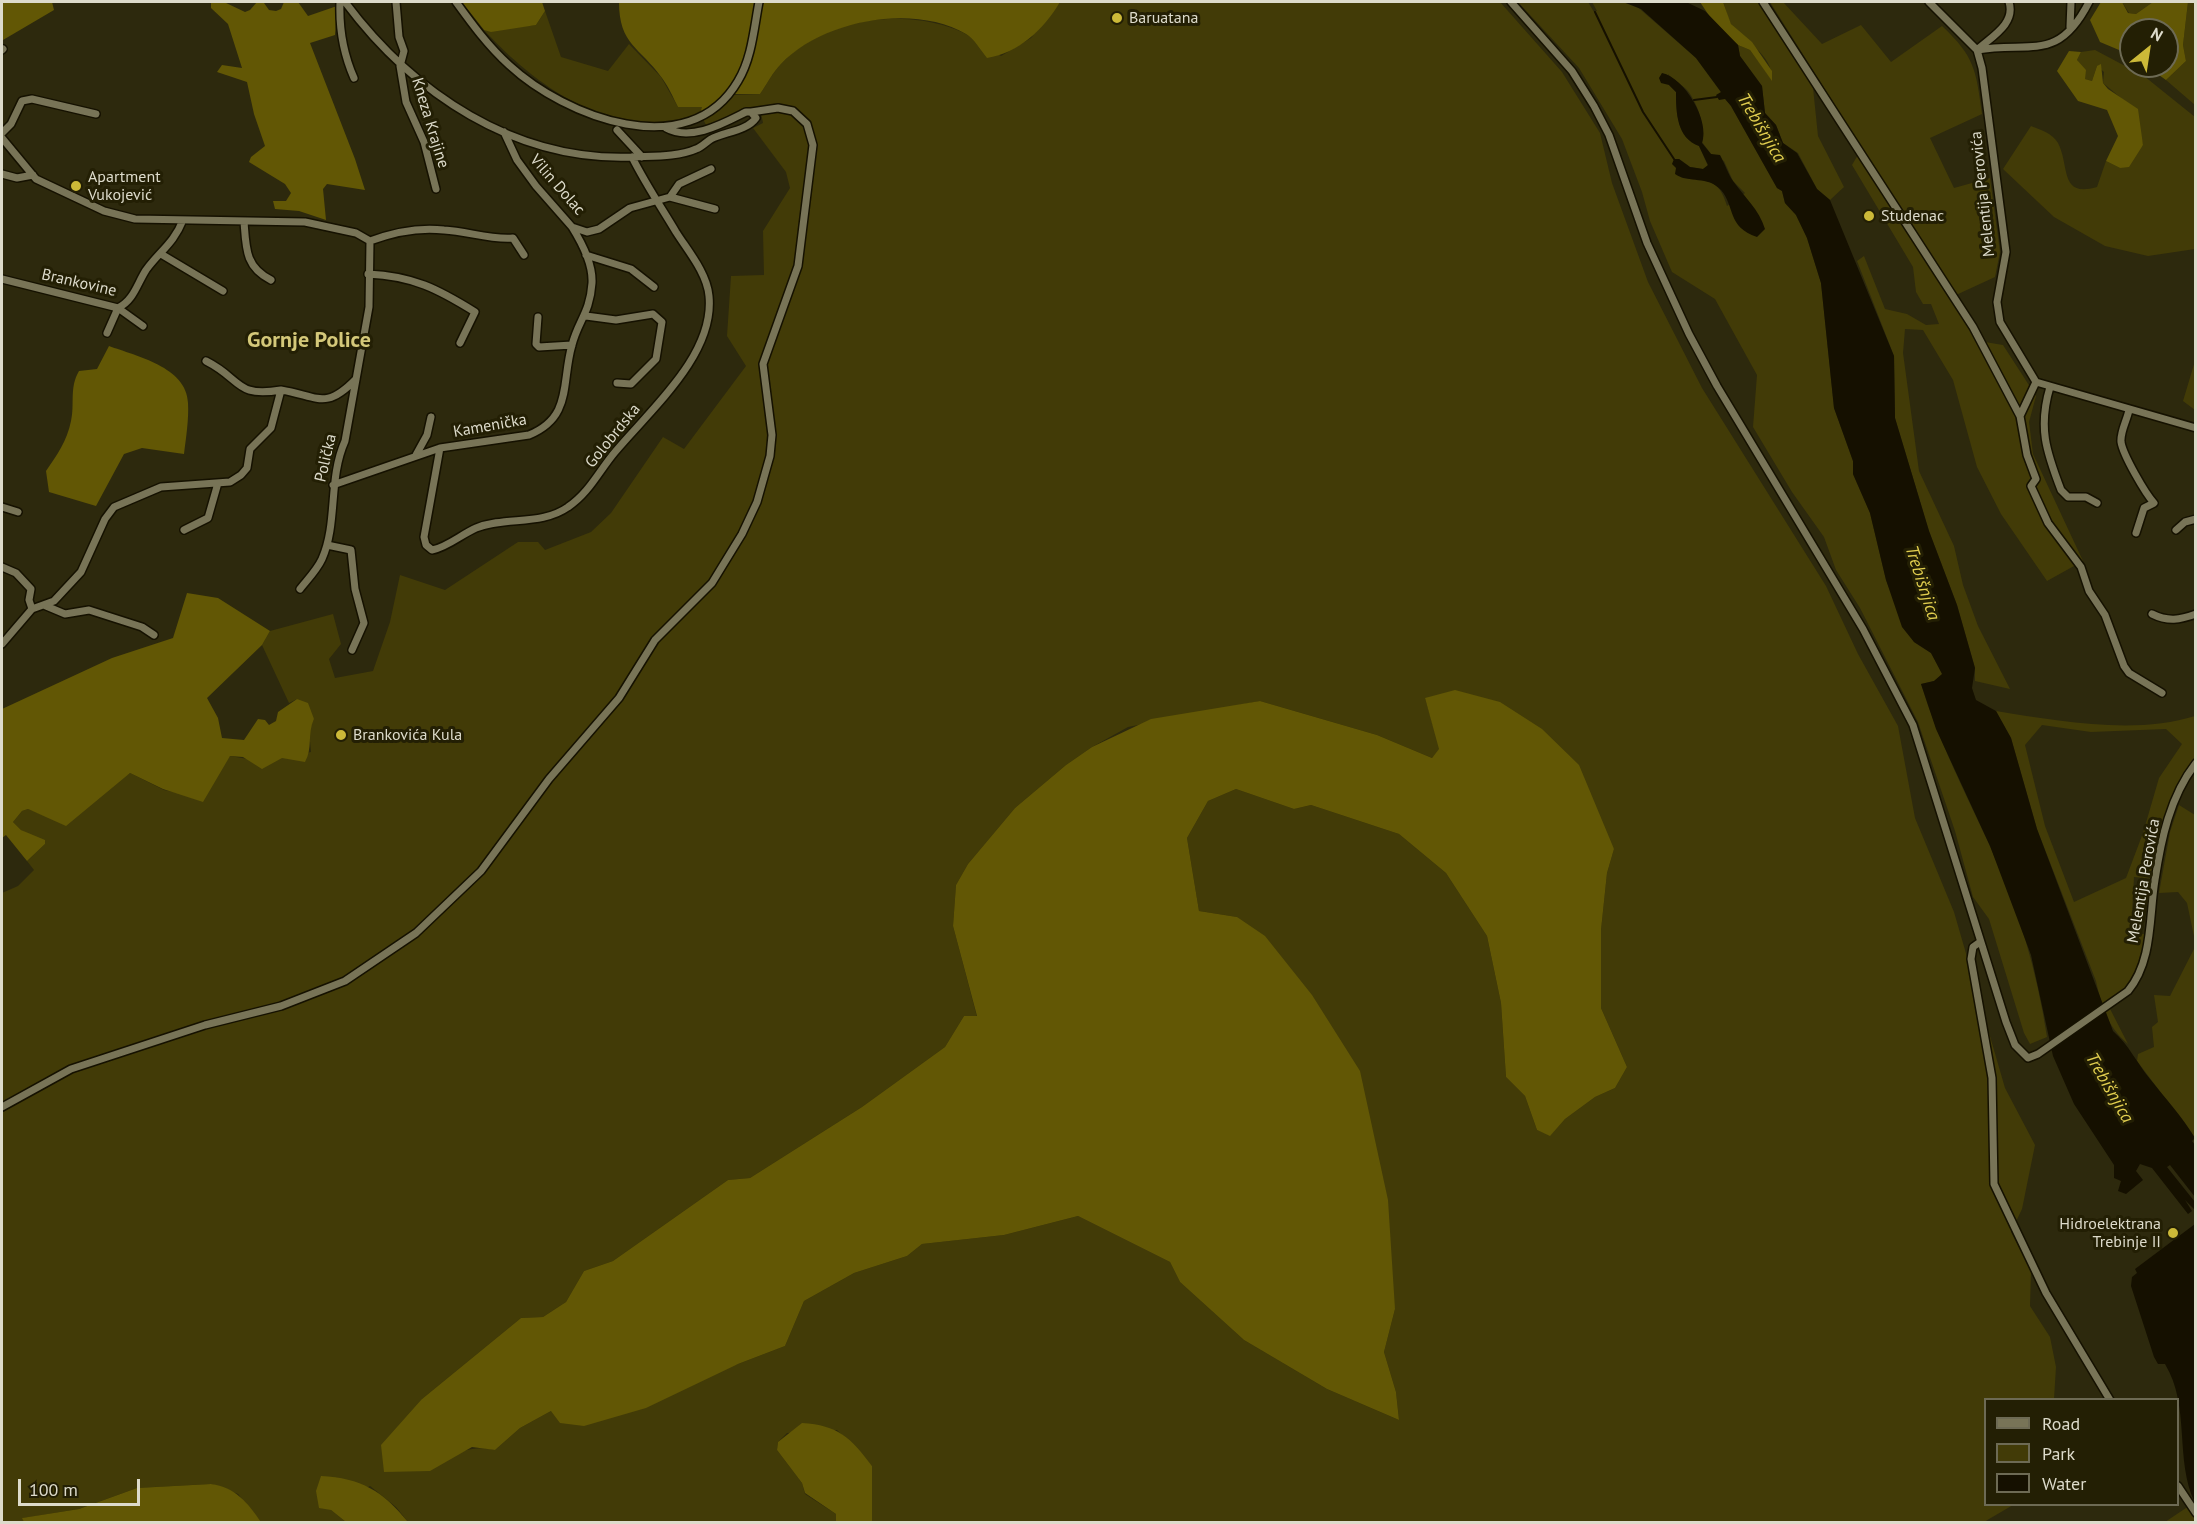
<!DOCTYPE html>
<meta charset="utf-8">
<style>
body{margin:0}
#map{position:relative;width:2197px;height:1524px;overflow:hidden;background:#2d290d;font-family:"PT Sans",sans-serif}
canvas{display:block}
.frame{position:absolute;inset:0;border:3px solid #dddbcb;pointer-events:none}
.legend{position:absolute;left:1984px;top:1398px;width:195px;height:108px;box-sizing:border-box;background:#231f04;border:2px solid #6d6a54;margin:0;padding:8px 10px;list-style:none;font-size:18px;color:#dddbcb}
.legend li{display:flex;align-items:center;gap:12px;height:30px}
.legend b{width:30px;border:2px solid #6d6a54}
.north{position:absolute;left:2119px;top:18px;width:60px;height:60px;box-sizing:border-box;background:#231f04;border:2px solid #6d6a54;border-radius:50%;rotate:30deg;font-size:16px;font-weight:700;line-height:24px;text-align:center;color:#dddbcb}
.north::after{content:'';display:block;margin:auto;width:21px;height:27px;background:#ccb938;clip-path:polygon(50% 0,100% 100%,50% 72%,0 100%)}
.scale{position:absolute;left:18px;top:1479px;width:122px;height:27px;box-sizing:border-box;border:3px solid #dddbcb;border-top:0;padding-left:8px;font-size:18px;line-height:21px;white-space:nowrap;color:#dddbcb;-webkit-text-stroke:4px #231f04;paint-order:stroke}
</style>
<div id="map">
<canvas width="2197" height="1524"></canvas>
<div class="frame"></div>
<ul class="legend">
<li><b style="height:8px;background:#787457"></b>Road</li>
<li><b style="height:16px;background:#423b07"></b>Park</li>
<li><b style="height:16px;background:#151000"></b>Water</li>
</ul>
<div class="north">N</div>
<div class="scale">100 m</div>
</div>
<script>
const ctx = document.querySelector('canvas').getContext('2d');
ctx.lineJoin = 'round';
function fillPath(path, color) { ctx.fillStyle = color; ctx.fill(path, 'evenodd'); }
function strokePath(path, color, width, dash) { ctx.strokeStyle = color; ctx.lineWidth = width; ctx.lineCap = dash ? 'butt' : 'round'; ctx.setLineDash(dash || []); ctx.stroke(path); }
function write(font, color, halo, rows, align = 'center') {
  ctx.font = font + ' "PT Sans",sans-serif'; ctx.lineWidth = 6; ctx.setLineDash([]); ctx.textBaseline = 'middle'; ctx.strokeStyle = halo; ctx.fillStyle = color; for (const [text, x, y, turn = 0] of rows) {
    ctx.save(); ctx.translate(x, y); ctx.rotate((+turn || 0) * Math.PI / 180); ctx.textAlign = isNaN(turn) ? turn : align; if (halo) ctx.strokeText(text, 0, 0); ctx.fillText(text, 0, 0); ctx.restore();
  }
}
fillPath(new Path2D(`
 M1060 2H1500L1562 72 1600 133 1612 183 1648 282 1702 388 1826 586 1858 654 1898 726 1915 818 1954 912 2005 1088 2035 1145 2022 1209 2011 1232 2031 1271 2030 1306 2050 1337 2056 1367 2054 1399 1986 1400V1504L2013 1505 1984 1522H872V1466L837 1430 787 1433 778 1442 777 1450 802 1483 805 1494 836 1514V1522H408L396 1507 370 1486 331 1510 346 1522H261L238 1494 211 1484 137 1488 79 1509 23 1518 24 1522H2V1108L71 1070 206 1026 282 1007 374 964 460 894 608 710 656 641 712 584 743 535 772 457 764 364 792 292 814 145 799 114 788 106 778 105 748 110 707 127 703 119 718 110 731 95 760 94C767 84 773 72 781 64 822 20 894 9 949 27 968 33 984 45 1001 56L1031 38ZM1425 698 1614 849 1607 873 1601 930V1008L1627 1067 1615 1088 1595 1097 1565 1119 1550 1135 1537 1130 1525 1096 1506 1077 1501 1003 1487 936 1446 873 1399 834 1311 805 1294 809 1236 789 1208 801 1187 838 1199 911 1237 917 1395 1309 1384 1352 1396 1392 1399 1420 1327 1389 1244 1340 1180 1282 1170 1262 1078 1216 1004 1235 922 1244 907 1256 854 1273 804 1301 785 1346 738 1364 551 1411 520 1428 495 1450C455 1441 443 1472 410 1471L422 1399 521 1318 543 1317 566 1302 584 1271 613 1261 728 1180 750 1178 862 1107 945 1047 964 1016 977 1017 953 926 956 885 968 864 1015 808 1066 765 1092 747 1128 727 1260 701 1377 735 1432 758 1440 749Z
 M1518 2H1588L1594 12 1597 11 1592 2 1633 3 1696 58 1731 106 1777 188 1782 191 1785 203 1796 215 1807 238 1821 283 1834 408 1853 461V474L1870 513 1886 580 1914 642 1931 653 1943 674 1934 681 1921 684C1938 740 1965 792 1989 844 2018 906 2037 971 2047 1037L2030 1044 2024 1033 1989 919 1973 897 1955 831 1918 722 1860 608 1836 570 1824 537 1792 492 1753 427 1757 375 1715 299 1672 272 1650 221 1642 192 1622 139 1579 68ZM1668 74C1673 80 1681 84 1686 89 1696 99 1707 129 1702 142L1711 154 1724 161 1733 181 1745 193 1727 206C1719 178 1707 180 1682 178L1676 168 1679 159 1690 167 1703 169 1708 166 1699 146C1677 138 1676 113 1676 92L1669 85Z
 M1723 2H1763L1812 78 1818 136 1844 187 1830 200 1817 189 1798 153 1783 143 1776 125 1765 113 1762 86 1740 56 1738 45 1750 50 1772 80C1773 53 1743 42 1731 24 1727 18 1726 8 1723 2Z
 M1770 2H1783L1822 44 1861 25 1891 62 1942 26C1975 57 1976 70 1982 114L1930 138 1954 188 1990 178 2000 252 1995 277 1956 295 1985 342 2003 345 2036 396 2029 422 2033 454 2083 561 2047 581 2001 514 1977 467 1953 380 1923 330 1905 329 1903 353 1919 471 1954 546 1963 585 1978 626 2010 689 1975 681V668L1957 605 1929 531 1895 418 1894 356 1857 261 1864 256 1885 309 1907 314 1926 325 1939 324 1931 304H1923L1916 292 1913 267 1852 165 1862 148Z
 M2122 2H2153L2136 14 2129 13Z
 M2188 2H2195V105L2166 80 2186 61 2183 45Z
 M545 11 561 57 608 71 629 44 661 77 678 107H703L700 114C618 145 538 89 484 30L536 25Z
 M2095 50 2144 76 2195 117V249L2148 256 2105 246 2054 217 2003 169 2031 126C2041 130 2052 133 2058 143 2070 166 2059 198 2097 187L2106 161 2120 168 2143 145 2133 108 2103 83 2104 72 2097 66 2092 81 2085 79 2077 60 2081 52Z
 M787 110 802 120 812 145 797 266 762 363 769 418V456L756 501 741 534 711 583 667 625 618 697 480 871 416 932 345 980 281 1005 70 1068 2 1106V893L18 886 34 870 27 861 45 844 21 830 13 822 22 811 28 809 56 820 130 773 164 790 178 793 230 756 248 759 282 758 311 752 309 730 314 719 297 699 289 703 262 645 270 631 333 614 341 644 329 659 335 678 373 671 390 622 400 575 445 590 518 542H538L545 550 591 532 611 513 663 437 684 449 746 366 727 336 731 276 764 275 763 231 790 188 786 172 753 128 763 123 761 113Z
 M2195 361V410L2183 401Z
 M1996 711C2057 721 2136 735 2195 716V763L2174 801 2155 879 2134 877 2131 932 2149 935C2142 961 2138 995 2106 1001L2128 1044C2107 1026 2102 1008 2096 981L2037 829 2011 738ZM2042 725 2091 732 2166 729 2182 744 2159 778 2143 833 2126 878 2074 902 2045 826 2025 745Z
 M2179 805 2195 815V941L2187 903 2178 892 2159 893 2170 832Z
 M2195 947V1138L2137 1061 2138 1054 2154 1047 2152 1027 2158 1022 2154 995 2170 996Z
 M2195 1502V1522H2165Z`), '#423b07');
fillPath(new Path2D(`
 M2 2H52L54 10 3 40Z
 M211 2H224L245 12 250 10 257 2 264 3 269 10 276 11 281 9 284 2H298L308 16 337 6 335 35 310 43 355 159 365 190 327 184 323 189 326 220 299 211 275 209 273 201H286L291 193 285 184 249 162 251 157 265 146 254 114 247 82 217 72 222 65 242 68 228 24 211 8Z
 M462 2H542L545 11 536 25 491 32 484 30Z
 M619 2H1060C1044 29 1019 53 987 58 981 51 974 38 966 34 914 3 822 20 781 64 773 72 767 84 760 94H725L700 114 702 107H678C673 97 668 86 662 78 640 47 619 45 619 2Z
 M1700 2H1723L1731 24 1752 42 1772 71V81L1750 50 1738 45 1714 23Z
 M2101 2H2122L2128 13 2136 14 2153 2H2188L2183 45 2186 61 2166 80 2146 66H2167V30H2131V55L2100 42 2090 20Z
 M2069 51 2081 52 2077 60 2086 70 2085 79 2092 81 2097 66 2101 64 2103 83 2108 89 2138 109 2143 145 2129 167 2120 168 2106 161 2118 136 2107 110 2078 101 2057 71Z
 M109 346C136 356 187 367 188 403 189 419 186 438 184 454L142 448 124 454 96 506 49 492 46 471C57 455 67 441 71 421 75 404 69 388 79 371L97 369Z
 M187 593 218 598 270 631 262 645 207 698 218 718 222 738 244 740 258 719 265 720 269 725 276 721 278 712 297 699 308 703 314 719C307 734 313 748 305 762L282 758 262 769 243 757 230 756 203 802 163 789 130 773 66 826 28 809 22 811 13 822 21 830 45 840V844L27 861 6 835 2 838V709L112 658 173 638Z
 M1455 690 1500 702 1542 729 1579 765 1614 849 1607 873 1601 930V1008L1627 1067 1615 1088 1595 1097 1565 1119 1550 1136 1537 1130 1525 1096 1506 1077 1501 1003 1487 936 1446 873 1399 834 1311 805 1294 809 1236 789 1208 801 1187 838 1199 911 1237 917 1265 936 1312 995 1360 1071 1388 1200 1395 1309 1384 1352 1396 1392 1399 1420 1327 1389 1244 1340 1180 1282 1170 1262 1078 1216 1004 1235 922 1244 907 1256 854 1273 804 1301 785 1346 738 1364 646 1408 584 1426 560 1423 551 1411 520 1428 495 1450 472 1447 430 1471 384 1472 381 1445 422 1399 521 1318 543 1317 566 1302 584 1271 613 1261 728 1180 750 1178 862 1107 945 1047 964 1016H977L953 926 956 885 968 864 1015 808 1066 765 1092 747 1151 719 1260 701 1377 735 1432 758 1439 749 1425 698Z
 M802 1423C838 1425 851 1438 872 1466V1522H836V1514L805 1493 802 1483 777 1450 778 1442Z
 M321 1476C361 1478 383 1491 408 1522H346L331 1510 319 1508 316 1491Z
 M211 1484C235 1487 248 1503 261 1522H24L22 1518 79 1509 137 1488Z`), '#625705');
fillPath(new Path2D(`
 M1623 2H1686L1705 11 1738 45 1740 56 1762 86 1765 113 1776 125 1783 143 1797 153 1817 189 1830 200 1894 356 1895 418 1929 531 1957 605 1975 668 1972 688 1976 700 1996 711 2011 738 2037 829 2113 1031C2129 1045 2136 1062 2150 1079 2165 1098 2182 1116 2195 1138L2192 1141 2195 1145V1197L2170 1165 2167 1167 2195 1202 2194 1209 2185 1200 2192 1211 2188 1214 2152 1168 2140 1164 2136 1171 2143 1180 2126 1194 2118 1191 2121 1181 2114 1178V1165L2074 1104 2053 1056 2031 955 1990 846 1936 729 1921 684 1934 681 1942 674 1931 653 1914 642 1902 627 1886 580 1870 513 1853 474V461L1834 408 1821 283 1807 238 1796 215 1785 203 1782 191 1777 188 1731 106 1725 99 1719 100 1716 95 1721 92 1696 58 1641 9Z
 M1662 73C1685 78 1710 121 1702 143L1711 154 1720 155C1725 164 1728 174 1733 181 1745 198 1759 209 1765 229L1757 237C1727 227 1735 206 1721 190 1707 175 1690 184 1675 174L1676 168 1672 164 1674 159H1679L1690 167 1703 169 1708 165 1699 146C1677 138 1676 113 1676 92L1669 85 1661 83 1659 78Z
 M2195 1224V1503C2174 1459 2191 1407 2165 1364H2158L2154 1357 2131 1286 2132 1277 2137 1273 2135 1269Z`), '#151000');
strokePath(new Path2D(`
 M1595 12 1643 112 1674 159
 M1694 100 1717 97`), '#151000', 2);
const street = new Path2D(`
 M340 2C339 29 343 53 354 78
 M345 2C413 93 515 162 633 157 653 156 678 157 696 149 702 147 706 142 711 139 724 132 747 131 756 118L751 112H746C724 123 691 142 666 128
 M396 2 399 37 404 51 400 66 406 102 424 142 436 189
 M456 2C472 24 488 46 509 65 565 117 689 165 738 81 752 58 754 28 759 2
 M1511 2 1572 71 1594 106 1609 135 1647 243 1689 334 1717 386 1863 629 1913 725 2006 1022 2015 1045 2028 1058 2038 1054 2128 991C2153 961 2149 917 2155 880 2161 840 2170 796 2196 763
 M1763 2 1973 327 2020 416
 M1929 2 1977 50 1982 68 2006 252 1997 302 2000 322 2036 382 2196 428
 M2009 2C2016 24 1991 37 1977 50 2031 41 2058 63 2089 2
 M2070 27 2071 2
 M2 50 3 49
 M617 130 642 157
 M504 132 517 160 536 186 572 227 587 232 599 229 630 208 670 197 679 184 711 169
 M2 133 11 124 22 101 32 99 96 114
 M2 138 36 179 104 211 135 219 305 222 356 233 370 241
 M2 174 17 178 33 175
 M670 197 715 209
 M244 221C246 248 245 267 271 280
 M370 241C394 232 418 227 444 230 467 231 490 240 513 238L524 255
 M161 254 223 291
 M586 255 631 269 654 287
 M368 274C413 276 438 289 475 312L460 343
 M2 279 118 308C134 300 137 284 146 270 160 251 174 243 183 220
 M586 316 616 320 653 314 662 322 656 359 631 384 617 383
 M538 317 536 344 539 347 572 345
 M107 333 118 308 143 326
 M206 361C242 379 235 398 281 390
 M2036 382 2020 416 2027 455 2036 479 2031 486 2048 523 2081 567 2089 591 2105 615 2124 666 2129 673 2162 693
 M2050 387C2038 427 2046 451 2061 490L2068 497H2086L2097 503
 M2129 410C2127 420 2120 432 2121 442 2123 455 2145 493 2154 503L2144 508 2136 533
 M440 448 424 537 426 545 432 550C446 548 462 534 476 528 506 516 541 526 568 507 589 493 599 471 615 452 650 410 715 355 709 296 707 273 688 251 676 232 661 207 645 183 632 157
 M416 455 427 435 431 417
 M333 485 440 448 529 435C573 417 561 382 572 345 578 321 590 313 592 283 593 264 582 243 572 227
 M2 507 18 512
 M184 530 208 518 218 483
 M2176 530 2185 522 2196 519
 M327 545 351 550 355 589 364 623 352 650
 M2 567 16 573 31 589 29 600 32 609
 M300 589C307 580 317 570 322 559 338 523 328 479 345 441L369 307 370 241
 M46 606 65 614 89 610 142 627 154 635
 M2152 614C2168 622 2180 620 2196 614
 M2 644 32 609 54 601 81 572 105 519 114 507 161 487 230 482 241 475 247 468 250 449 271 428 281 390C318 396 325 411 356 379
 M1980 942 1973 947 1971 959 1992 1078 1994 1184 2046 1293 2110 1400
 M2 1107 71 1069 205 1025 281 1006 345 981 416 933 481 871 549 779 619 698 655 640 712 583 742 534 757 502 770 456 772 435 763 364 798 266 813 145 807 124 793 111 778 108 751 112
 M2178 1486 2196 1513`);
strokePath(street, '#151100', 10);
strokePath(street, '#787457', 7);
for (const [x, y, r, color] of [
 [1117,18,6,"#ccb938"],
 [76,186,6,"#ccb938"],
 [1869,216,6,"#ccb938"],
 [341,735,6,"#ccb938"],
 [2173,1233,6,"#ccb938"]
]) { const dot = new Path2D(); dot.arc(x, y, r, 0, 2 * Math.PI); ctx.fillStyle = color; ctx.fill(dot); strokePath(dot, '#231f04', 2); }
write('16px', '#dddbcb', '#231f04', [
 ["Baruatana",1129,18],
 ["Apartment",88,177],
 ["Vukojević",88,195],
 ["Studenac",1881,216],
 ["Brankovića Kula",353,735],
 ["Hidroelektrana",2161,1224,"right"],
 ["Trebinje II",2161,1242,"right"]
], 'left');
write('16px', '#dddbcb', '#231f04', [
 ["Kneza Krajine",430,123,73],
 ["Vilin Dolac",557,185,49],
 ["Melentija Perovića",1983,194,-96],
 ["Brankovine",79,283,13],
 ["Kamenička",490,426,-10],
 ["Golobrdska",613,436,-51],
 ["Polička",326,458,-77],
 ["Melentija Perovića",2144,881,-80]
]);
write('italic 18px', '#e1ce4f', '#231f04', [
 ["Trebišnjica",1761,128,59],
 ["Trebišnjica",1922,583,72],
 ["Trebišnjica",2109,1088,60]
]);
write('bold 22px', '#d4c879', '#231f04', [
 ["Gornje Police",309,341]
]);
</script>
